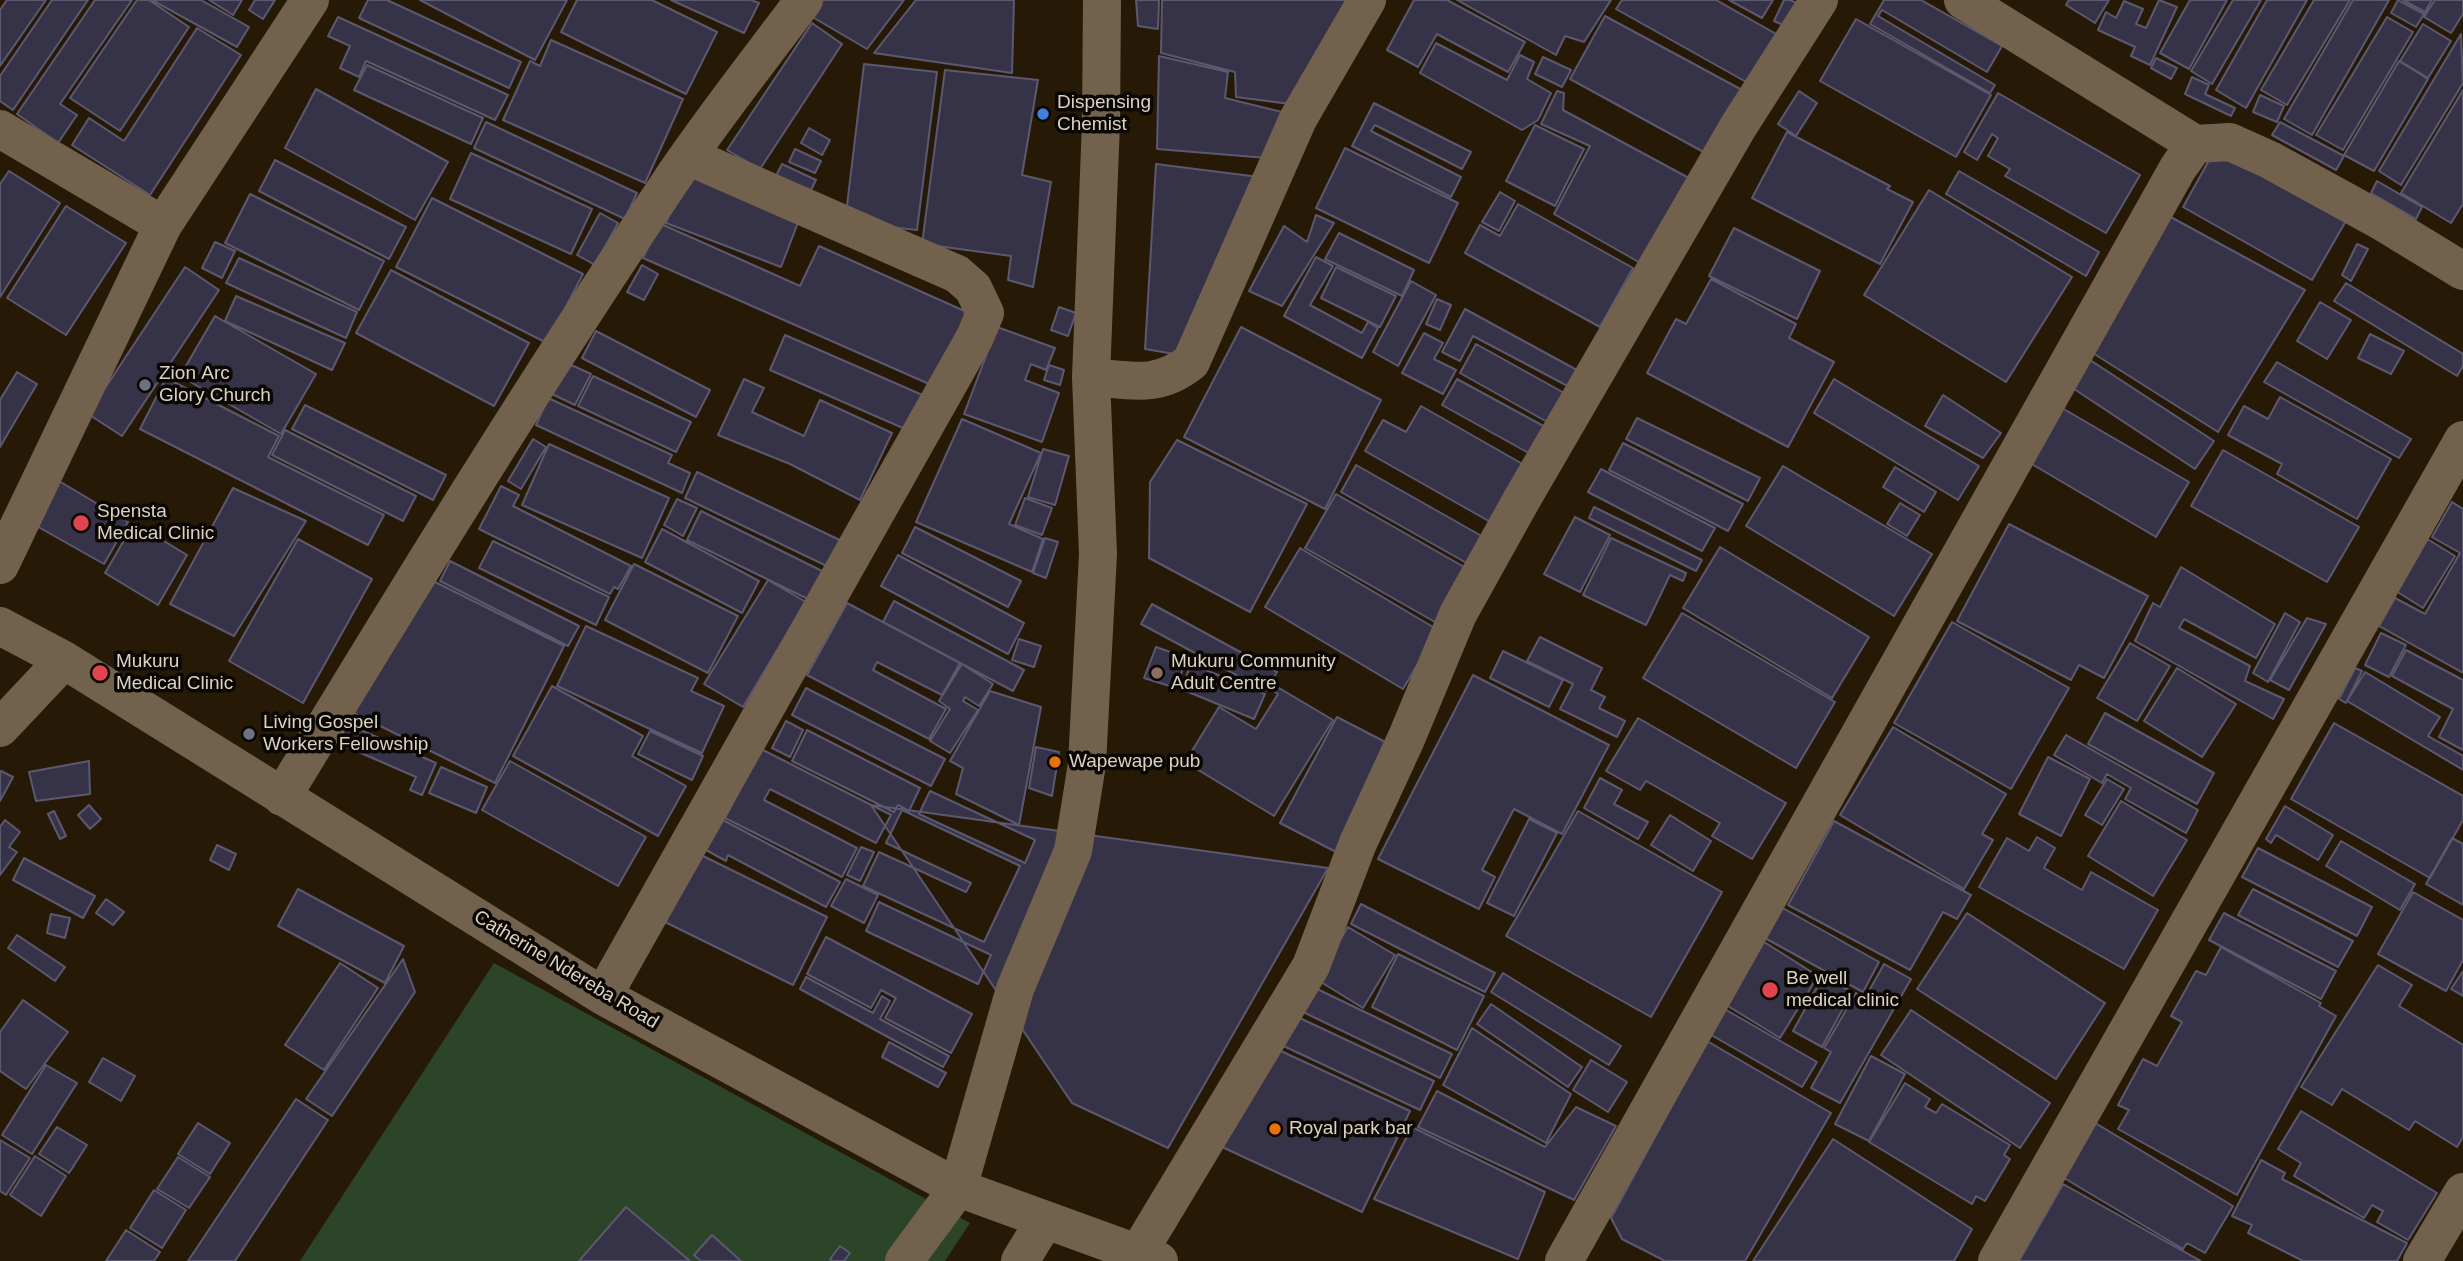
<!DOCTYPE html>
<style>
body{margin:0}
canvas{display:block;background:#261906}
</style>
<canvas width="2463" height="1261"></canvas>
<script>
const ctx = document.querySelector('canvas').getContext('2d');
ctx.lineJoin = 'round';
function fillPath(path, color) { ctx.fillStyle = color; ctx.fill(path, 'evenodd'); }
function strokePath(path, color, width, dash) { ctx.strokeStyle = color; ctx.lineWidth = width; ctx.lineCap = dash ? 'butt' : 'round'; ctx.setLineDash(dash || []); ctx.stroke(path); }
function write(font, color, halo, rows, align = 'center') {
  ctx.font = font + ' Helvetica,sans-serif'; ctx.lineWidth = 7; ctx.setLineDash([]); ctx.textBaseline = 'middle'; ctx.strokeStyle = halo; ctx.fillStyle = color; for (const [text, x, y, turn = 0] of rows) {
    ctx.save(); ctx.translate(x, y); ctx.rotate((+turn || 0) * Math.PI / 180); ctx.textAlign = isNaN(turn) ? turn : align; if (halo) ctx.strokeText(text, 0, 0); ctx.fillText(text, 0, 0); ctx.restore();
  }
}
fillPath(new Path2D(`
 M494 963 970 1223 945 1261H300Z`), '#2c4528');
const building = new Path2D(`
 M7 0H46L0 66V10Z
 M52 0H88L13 110 0 101V76Z
 M95 0H132L60 104 77 115 58 143 17 114Z
 M137 0H149L189 27 120 131 70 98Z
 M152 0H201L249 27 237 47Z
 M209 0H242L233 15Z
 M255 0H275L263 19 249 10Z
 M368 0H387L521 62 509 88 359 18Z
 M420 0H567L535 60Z
 M577 0H652L717 32 686 94 561 32Z
 M671 0H751L759 3 744 33Z
 M819 0H904L867 49 809 15Z
 M916 0H1014L1012 73 874 53Z
 M1136 0H1159L1158 29 1138 26Z
 M1162 0H1356L1298 105 1236 97 1235 72 1161 53Z
 M1414 0H1447L1525 42 1508 72 1437 34 1418 67 1387 50Z
 M1457 0H1611L1584 42 1565 36 1556 55Z
 M1622 0H1716L1785 39 1757 88 1616 9Z
 M1729 0H1773L1762 18Z
 M1784 0H1790L1803 6 1792 29 1774 21Z
 M1884 0H1921L2002 46 1987 72 1882 10 1878 16 1995 85 1990 93 1870 24Z
 M2069 0H2109L2095 23 2066 5Z
 M2159 0 2177 7 2150 65 2131 56 2135 47 2098 30 2106 12 2116 18 2124 1 2143 9 2136 24 2146 28Z
 M2190 0H2227L2189 69 2160 53Z
 M2233 0H2261L2212 84 2191 71Z
 M2267 0H2307L2246 108 2216 90Z
 M2314 0H2350L2287 105 2261 90Z
 M2353 0H2389L2312 135 2284 119Z
 M2398 0 2424 14 2416 27 2391 13Z
 M2403 0H2432L2425 12Z
 M2435 0H2463V14L2451 33 2424 17Z
 M1605 16 1744 91 1709 155 1570 79Z
 M338 17 508 95 495 120 366 61 359 77 340 68 350 46 328 36Z
 M2387 17 2413 32 2343 150 2316 135Z
 M1856 19 1991 95 1956 157 1820 81Z
 M812 23 842 44 760 169 727 150Z
 M2423 24 2451 41 2428 78 2400 61Z
 M197 28 241 55 150 195 72 145 89 118 124 141Z
 M2461 34 2463 83 2401 185 2379 171Z
 M551 40 683 99 645 183 503 120 530 61 540 66Z
 M1436 43 1507 80 1520 55 1534 62 1527 79 1551 93 1538 120 1522 130 1420 73Z
 M1159 56 1228 72 1225 98 1294 115 1267 158 1157 149Z
 M1543 57 1571 70 1562 87 1535 74Z
 M2156 58 2177 68 2171 79 2151 68Z
 M2399 61 2428 79 2374 171 2344 155Z
 M864 64 937 72 917 230 845 222Z
 M367 65 483 118 471 144 354 90Z
 M945 70 1038 80 1022 175 1051 182 1033 287 1008 280 1011 256 922 244Z
 M2192 77 2209 85 2205 94 2235 108 2231 116 2185 94Z
 M316 89 448 162 415 220 285 148Z
 M2463 90V204L2451 223 2401 193Z
 M1557 91 1564 93 1563 110 1700 184 1651 269 1554 214 1590 146 1541 124Z
 M1799 91 1817 103 1796 136 1778 124Z
 M1998 93 2140 175 2106 233 2005 176 2010 169 1988 156 1998 138 1992 134 1977 160 1964 152Z
 M2260 95 2284 106 2277 122 2253 112Z
 M1374 103 1471 152 1462 169 1375 125 1371 131 1461 177 1451 197 1352 146Z
 M486 122 637 193 625 219 474 148Z
 M2280 122 2344 156 2336 170 2272 135Z
 M1535 125 1584 149 1555 206 1506 181Z
 M809 128 830 140 822 155 801 143Z
 M1787 132 1890 186 1887 189 1913 202 1880 264 1752 198Z
 M2217 146 2347 219 2312 280 2183 207Z
 M1345 148 1458 203 1429 263 1316 208Z
 M795 149 821 161 815 173 789 162Z
 M471 153 592 209 571 254 450 199Z
 M275 160 406 227 389 259 259 191Z
 M782 164 816 180 806 200 772 184Z
 M1156 164 1259 177 1180 355 1145 349Z
 M687 167 799 220 781 267 666 223Z
 M9 171 60 203 0 297V184Z
 M1959 171 2099 252 2086 276 1946 194Z
 M2377 181 2422 207 2416 219 2371 193Z
 M1929 190 2072 277 2006 382 1864 295Z
 M1500 192 1515 201 1499 231 1482 222Z
 M250 194 384 261 359 310 225 243Z
 M432 198 583 274 547 343 396 267Z
 M1518 204 1633 268 1600 327 1465 253 1480 225 1500 236Z
 M66 206 126 243 66 335 7 298Z
 M600 213 618 223 595 265 577 255Z
 M1316 215 1334 223 1282 306 1249 291 1284 226 1307 242Z
 M2167 215 2305 290 2218 432 2088 350Z
 M659 223 800 286 819 246 969 313 936 387 643 258Z
 M1734 228 1820 271 1797 319 1709 276Z
 M1339 233 1414 270 1402 296 1325 259Z
 M215 242 235 251 222 278 202 268Z
 M2357 244 2368 249 2351 281 2342 275Z
 M1316 257 1333 266 1310 305 1362 333 1368 322 1378 328 1362 358 1284 316Z
 M239 258 357 312 346 338 226 283Z
 M642 265 658 274 644 300 627 292Z
 M185 267 219 290 122 436 88 414Z
 M1336 267 1396 296 1380 327 1321 298Z
 M391 270 529 343 494 406 356 333Z
 M1711 279 1796 324 1789 338 1834 362 1788 447 1647 373 1676 319 1686 324Z
 M1411 281 1436 295 1398 366 1373 352Z
 M2346 283 2463 354V366L2457 376 2334 301Z
 M236 296 345 343 332 370 225 321Z
 M1437 299 1451 305 1440 330 1426 324Z
 M2320 302 2351 320 2327 359 2297 341Z
 M1059 307 1076 313 1068 336 1051 330Z
 M1465 309 1586 375 1577 391 1473 336 1460 361 1442 352Z
 M215 316 316 374 281 434 180 376Z
 M997 327 1055 348 1046 370 1031 364 1025 380 1059 393 1042 442 964 414Z
 M1241 327 1381 400 1325 509 1184 437Z
 M596 331 710 390 696 417 582 358Z
 M1424 333 1443 343 1434 359 1456 370 1443 394 1402 373Z
 M2370 334 2404 351 2391 374 2358 358Z
 M785 335 927 397 912 432 770 370Z
 M1476 344 1566 394 1549 423 1460 373Z
 M2087 358 2214 441 2195 469 2068 385Z
 M2277 362 2411 439 2399 458 2264 382Z
 M567 363 591 374 575 405 552 394Z
 M1049 365 1064 370 1060 385 1044 380Z
 M17 372 37 384 0 447V400Z
 M593 376 691 422 676 452 578 406Z
 M166 378 279 436 268 457 384 515 368 545 140 429Z
 M744 379 764 388 752 412 804 436 820 400 892 433 860 500 790 464 718 435Z
 M1457 379 1549 429 1534 456 1442 405Z
 M1834 379 1979 466 1958 500 1814 413Z
 M1943 395 2001 433 1983 458 1925 426Z
 M2280 397 2391 459 2357 519 2277 474 2282 464 2228 435 2244 406 2268 419Z
 M548 398 672 455 668 463 690 473 682 493 536 425Z
 M2050 401 2189 482 2156 537 2018 456Z
 M305 405 446 475 433 500 292 429Z
 M1421 406 1533 470 1501 528 1365 451 1383 420 1406 432Z
 M1637 418 1760 478 1748 501 1626 439Z
 M962 419 1041 453 1009 524 1043 539 1032 572 916 522Z
 M285 430 416 496 403 521 272 455Z
 M533 439 546 447 521 489 508 481Z
 M1177 440 1307 504 1250 612 1149 558 1150 482Z
 M1623 443 1743 504 1728 531 1609 470Z
 M549 444 669 498 642 558 522 505Z
 M1043 449 1069 456 1055 505 1028 497Z
 M2223 450 2359 527 2327 582 2191 506Z
 M1356 465 1494 543 1479 570 1341 492Z
 M1783 466 1932 554 1894 616 1746 526Z
 M1895 467 1936 492 1924 512 1883 487Z
 M1601 469 1715 528 1702 551 1588 492Z
 M697 472 846 543 833 569 685 498Z
 M59 481 128 522 104 564 33 524Z
 M501 486 519 495 513 506 631 566 618 589 614 587 610 594 479 529Z
 M233 488 306 521 234 636 170 604Z
 M1336 494 1473 572 1442 626 1305 548Z
 M1025 498 1052 508 1042 535 1015 525Z
 M677 499 697 508 683 536 664 525Z
 M2452 502 2463 509V673L2379 626 2395 598 2425 614 2460 553 2432 537Z
 M1900 503 1920 515 1907 536 1887 524Z
 M1594 507 1702 560 1696 571 1589 518Z
 M701 511 828 574 814 602 687 540Z
 M1575 517 1610 535 1580 592 1544 574Z
 M134 523 187 555 158 605 105 573Z
 M2009 524 2148 596 2104 678 2079 665 2071 680 1957 621Z
 M915 527 1021 581 1008 607 902 553Z
 M662 529 759 581 742 613 645 562Z
 M2424 537 2455 556 2423 608 2391 588Z
 M1045 538 1058 542 1046 578 1033 573Z
 M1611 538 1686 573 1683 581 1670 575 1646 625 1583 595Z
 M298 539 372 579 303 703 229 661Z
 M493 541 609 597 596 625 479 568Z
 M1720 547 1869 637 1832 698 1683 608Z
 M1300 548 1438 630 1403 689 1265 607Z
 M898 555 1024 623 1008 654 881 586Z
 M450 561 579 626 568 646 440 581Z
 M634 564 738 616 708 673 605 620Z
 M2181 567 2275 624 2256 658 2184 619 2179 628 2250 666 2245 681 2284 699 2273 719 2135 641 2153 603 2160 607Z
 M421 575 564 646 495 783 352 712Z
 M768 580 806 602 743 707 704 684Z
 M894 601 1024 670 1013 691 883 622Z
 M847 603 960 663 942 695 877 662 873 670 946 709 929 739 807 675Z
 M1152 604 1277 672 1266 691 1141 624Z
 M1682 613 1835 702 1796 768 1643 678Z
 M2285 613 2300 622 2268 682 2253 673Z
 M2307 618 2326 624 2289 690 2270 680Z
 M1952 622 2069 688 2011 789 1894 723Z
 M586 626 698 678 691 691 724 706 702 753 557 686Z
 M2381 633 2406 645 2389 677 2365 665Z
 M1540 637 1602 668 1591 690 1605 697 1599 708 1625 721 1617 737 1560 709 1573 684 1527 661Z
 M1019 639 1041 646 1034 667 1012 660Z
 M2130 643 2170 666 2137 721 2097 698Z
 M1156 647 1187 658 1176 688 1144 678Z
 M2406 650 2463 680V750L2439 737 2453 709 2392 676Z
 M1503 651 1563 680 1549 707 1490 678Z
 M962 664 993 684 979 706 965 697 963 701 978 710 950 753 930 741 950 709 939 701Z
 M1191 664 1265 694 1254 719 1181 689Z
 M2177 668 2236 704 2202 757 2144 721Z
 M2355 668 2362 671 2346 703 2339 699Z
 M2365 672 2440 717 2428 736 2463 756V770L2347 701Z
 M1473 675 1609 745 1562 834 1514 809 1482 870 1495 877 1479 909 1378 859Z
 M1274 685 1333 720 1274 816 1185 762 1219 707 1256 729 1278 694 1271 690Z
 M552 686 643 736 632 756 686 786 658 836 513 756Z
 M806 688 945 759 931 786 792 715Z
 M990 691 1041 707 1019 825 956 794 963 768 950 761Z
 M2105 713 2214 773 2197 804 2088 744Z
 M1337 717 1393 746 1336 852 1280 823Z
 M1638 718 1786 803 1752 859 1712 836 1720 823 1646 781 1640 790 1606 771Z
 M786 721 803 730 790 757 772 748Z
 M2334 723 2463 796V820L2430 878 2291 799Z
 M347 724 436 763 422 795 410 790 416 777 338 743Z
 M1893 727 2006 794 1982 834 1993 840 1964 889 1840 815Z
 M807 730 920 788 909 811 898 805 894 812 792 761Z
 M650 731 703 756 692 780 638 754Z
 M2066 735 2198 810 2186 833 2125 799 2131 788 2107 774 2102 783 2054 755Z
 M1036 747 1059 752 1052 796 1029 788Z
 M761 749 891 815 876 843 770 789 764 800 857 848 842 877 725 818Z
 M2048 757 2090 779 2061 836 2019 814Z
 M89 761 90 794 36 801 29 772Z
 M510 761 646 837 618 886 482 810Z
 M441 767 487 787 476 813 429 793Z
 M1 771 13 777 0 801V772Z
 M1600 778 1622 790 1614 804 1648 822 1638 839 1584 808Z
 M2107 779 2124 789 2102 825 2085 815Z
 M930 791 1035 840 1025 863 919 814Z
 M2121 801 2187 840 2153 896 2088 856Z
 M89 805 101 819 90 829 78 815Z
 M871 805 1328 868 1168 1148 1072 1103Z
 M2285 806 2333 835 2318 860 2276 835 2271 843 2266 839Z
 M902 810 1020 866 984 942 863 886 879 852 966 892 971 883 886 843Z
 M54 811 66 836 60 839 48 814Z
 M1578 811 1722 892 1651 1017 1506 936Z
 M1670 815 1711 841 1693 871 1651 845Z
 M1529 819 1557 833 1514 916 1487 903Z
 M5 820 20 832 9 847 17 852 0 875V827Z
 M723 820 840 882 826 907 728 855 726 861 706 850Z
 M1834 821 1971 895 1957 919 1943 912 1910 970 1788 905Z
 M2037 837 2055 848 2044 868 2082 890 2091 872 2158 910 2124 969 1979 887 2007 838 2029 851Z
 M2452 838 2463 844V905L2426 884Z
 M2341 841 2415 884 2400 910 2326 866Z
 M217 845 236 854 229 870 210 860Z
 M861 847 874 852 860 881 847 875Z
 M2258 848 2372 907 2357 936 2242 877Z
 M699 854 827 917 793 985 665 922Z
 M24 858 95 896 83 918 13 880Z
 M846 879 878 895 864 923 831 906Z
 M298 889 404 946 385 983 278 926Z
 M2253 889 2353 941 2338 967 2238 915Z
 M2413 892 2463 920V960L2446 991 2378 954Z
 M106 899 124 912 113 925 96 913Z
 M879 902 991 955 978 984 866 931Z
 M1361 904 1495 973 1485 992 1351 924Z
 M1781 907 1879 962 1863 992 1763 937Z
 M1967 913 2105 1003 2056 1079 1917 989Z
 M2224 913 2336 971 2321 999 2209 940Z
 M51 914 70 918 65 938 47 933Z
 M1348 927 1395 955 1363 1008 1316 979Z
 M17 935 65 967 55 981 8 948Z
 M826 937 972 1014 951 1053 885 1018 896 998 881 990 871 1008 807 974Z
 M1761 940 1818 976 1780 1038 1723 1003Z
 M2221 947 2321 1003 2319 1006 2336 1016 2237 1195 2118 1129 2129 1110 2118 1105 2143 1059 2157 1066 2182 1022 2171 1016 2196 971 2206 975Z
 M1398 954 1484 996 1457 1050 1372 1007Z
 M403 959 415 992 332 1116 306 1099Z
 M340 963 378 988 324 1070 285 1045Z
 M1884 964 1911 979 1840 1103 1811 1088 1831 1052 1824 1048 1856 993 1865 998Z
 M2378 965 2412 985 2399 1006 2463 1045V1137L2457 1147 2415 1121 2409 1130 2342 1089 2332 1105 2301 1087Z
 M2463 971V996L2451 989Z
 M1503 973 1621 1046 1609 1065 1491 992Z
 M1823 976 1852 992 1822 1047 1793 1031Z
 M806 977 873 1013 882 996 890 1001 880 1019 949 1056 943 1067 800 989Z
 M1313 987 1452 1054 1440 1078 1301 1011Z
 M23 1000 68 1032 26 1089 0 1071V1032Z
 M1491 1004 1582 1067 1568 1087 1477 1024Z
 M1721 1007 1817 1062 1802 1087 1706 1032Z
 M1911 1010 2050 1103 2020 1148 1881 1055Z
 M1289 1013 1434 1081 1420 1110 1275 1042Z
 M1472 1028 1571 1094 1546 1143 1443 1085Z
 M1707 1041 1831 1113 1745 1261H1665L1622 1239 1611 1218Z
 M889 1042 946 1073 938 1087 882 1057Z
 M1268 1045 1410 1111 1362 1212 1220 1146Z
 M1871 1056 1905 1074 1869 1141 1835 1124Z
 M103 1058 135 1076 121 1101 89 1082Z
 M1591 1060 1627 1082 1608 1112 1573 1090Z
 M46 1065 77 1083 32 1154 2 1135Z
 M1905 1083 1930 1099 1925 1107 1936 1113 1942 1104 2010 1145 2004 1155 2010 1159 1985 1201 1976 1196 1972 1204 1869 1142Z
 M1437 1091 1545 1147 1576 1107 1616 1126 1574 1200 1418 1127Z
 M296 1099 328 1120 235 1261H188Z
 M2301 1111 2437 1193 2408 1240 2377 1222 2383 1211 2372 1205 2364 1218 2294 1176 2301 1163 2278 1149Z
 M2092 1121 2233 1206 2205 1253 2187 1243 2183 1249 2059 1175Z
 M198 1123 230 1143 210 1174 178 1154Z
 M57 1127 87 1145 69 1173 39 1154Z
 M1412 1127 1545 1192 1518 1259 1374 1199Z
 M1833 1139 1972 1229 1954 1261H1753Z
 M0 1140 30 1158 6 1195 0 1191Z
 M35 1156 66 1176 41 1216 10 1195Z
 M178 1157 210 1177 189 1208 157 1189Z
 M2261 1160 2285 1173 2282 1179 2407 1243 2397 1261H2303L2248 1233 2252 1225 2232 1216Z
 M2063 1184 2201 1261H2019Z
 M154 1190 186 1210 162 1248 130 1228Z
 M626 1207 690 1261H579Z
 M126 1230 160 1252 154 1261H106Z
 M712 1235 741 1261H701L694 1255Z
 M840 1246 850 1253 844 1261H832L830 1259Z`);
fillPath(building, '#363349');
strokePath(building, '#5b5870', 2);
strokePath(new Path2D(`
 M1963 0 2195 144
 M0 129 163 225
 M1091 377C1131 380 1157 389 1191 362L1298 119 1367 0
 M0 565 163 225 310 0
 M0 626 64 660 603 996 958 1188 1159 1261
 M0 728 64 660
 M282 797C407 591 532 387 666 188 709 123 758 62 804 0
 M603 996 975 337 985 313 973 288 957 274 688 156
 M1138 1253 1311 966 1358 843 1406 739 1458 614 1522 499 1738 127 1819 0
 M904 1261 958 1188 1015 989 1073 851 1087 764 1098 554 1091 377 1101 123 1102 0
 M1020 1261 1045 1220
 M1564 1261 2178 168 2195 144 2230 142 2270 160 2381 221 2463 271
 M1997 1261 2463 440
 M2422 1261 2463 1192`), '#72624d', 38);
for (const [x, y, r, color] of [
 [1043,114,7,"#3f7fe0"],
 [145,385,7,"#6b7280"],
 [81,523,9,"#e0444e"],
 [100,673,9,"#e0444e"],
 [1157,673,7,"#8d6e63"],
 [249,734,7,"#6b7280"],
 [1055,762,7,"#e8710a"],
 [1770,990,9,"#e0444e"],
 [1275,1129,7,"#e8710a"]
]) { const dot = new Path2D(); dot.arc(x, y, r, 0, 2 * Math.PI); ctx.fillStyle = color; ctx.fill(dot); strokePath(dot, '#0a0601', 2.5); }
write('19px', '#dbd2c6', '#0a0601', [
 ["Dispensing",1057,103],
 ["Chemist",1057,125],
 ["Zion Arc",159,374],
 ["Glory Church",159,396],
 ["Spensta",97,512],
 ["Medical Clinic",97,534],
 ["Mukuru",116,662],
 ["Medical Clinic",116,684],
 ["Mukuru Community",1171,662],
 ["Adult Centre",1171,684],
 ["Living Gospel",263,723],
 ["Workers Fellowship",263,745],
 ["Wapewape pub",1069,762],
 ["Be well",1786,979],
 ["medical clinic",1786,1001],
 ["Royal park bar",1289,1129]
], 'left');
write('19px', '#dbd2c6', '#0a0601', [
 ["Catherine Ndereba Road",566,970,31]
]);
</script>
